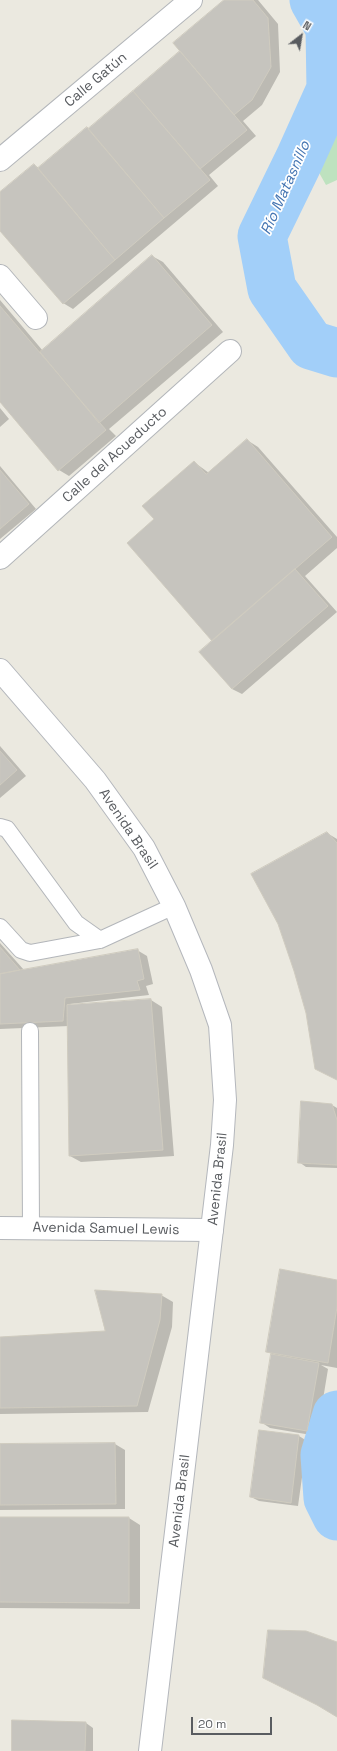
<!DOCTYPE html>
<meta charset="utf-8">
<style>
body{margin:0}
#map{position:relative;width:337px;height:1751px;overflow:hidden;background:#ebe9e0;font-family:"Space Grotesk",sans-serif}
canvas{display:block}
.north{position:absolute;left:281px;top:16px;width:40px;height:40px;-webkit-text-stroke:3px #fff;paint-order:stroke;rotate:31deg;font-size:11px;font-weight:700;line-height:16px;text-align:center;color:#595c60}
.north::after{content:'';display:block;margin:auto;width:14px;height:18px;background:#595c60;clip-path:polygon(50% 0,100% 100%,50% 72%,0 100%)}
.scale{position:absolute;left:191px;top:1717px;width:81px;height:18px;box-sizing:border-box;border:2px solid #595c60;border-top:0;padding-left:5px;font-size:12px;line-height:14px;white-space:nowrap;color:#595c60;-webkit-text-stroke:3px #fff;paint-order:stroke}
</style>
<div id="map">
<canvas width="337" height="1751"></canvas>
<div class="north">N</div>
<div class="scale">20 m</div>
</div>
<script>
const ctx = document.querySelector('canvas').getContext('2d');
ctx.lineJoin = 'round';
function fillPath(path, color) { ctx.fillStyle = color; ctx.fill(path, 'evenodd'); }
function strokePath(path, color, width, dash) { ctx.strokeStyle = color; ctx.lineWidth = width; ctx.lineCap = dash ? 'butt' : 'round'; ctx.setLineDash(dash || []); ctx.stroke(path); }
function write(font, color, halo, rows, align = 'center') {
  ctx.font = font + ' "Space Grotesk",sans-serif'; ctx.lineWidth = 3.5; ctx.setLineDash([]); ctx.textBaseline = 'middle'; ctx.strokeStyle = halo; ctx.fillStyle = color; for (const [text, x, y, turn = 0] of rows) {
    ctx.save(); ctx.translate(x, y); ctx.rotate((+turn || 0) * Math.PI / 180); ctx.textAlign = isNaN(turn) ? turn : align; if (halo) ctx.strokeText(text, 0, 0); ctx.fillText(text, 0, 0); ctx.restore();
  }
}
fillPath(new Path2D(`
 M304 0H337V180L326 185 299 137 320 88 321 34Z`), '#bee2bf');
fillPath(new Path2D(`
 M225 0H258L278 24 280 72 262 105 243 121 256 136 209 175 218 186 73 309 63 303 0 229V194L34 165 39 168 89 129 182 51Z
 M152 256 163 262 223 332 109 429 116 436 69 476 59 470 0 401V300L43 351Z
 M0 408 9 419 0 427Z
 M247 440 258 447 337 537V548L305 576 337 612 242 694 232 689 201 652 213 641 155 519 194 462 209 473Z
 M0 466 36 509 0 539Z
 M0 746 26 776 0 798Z
 M327 833 337 839V1080Z
 M0 943 24 970 137 950 147 956 153 984 146 986 149 995 70 1004 71 1005 151 1000 162 1007 174 1156 81 1162 70 1156 69 1026 0 1029Z
 M332 1105 337 1108V1168L306 1167 299 1162Z
 M337 1281V1368L321 1365 328 1369 317 1436 270 1428 261 1422 272 1354 267 1352Z
 M161 1295 173 1302 172 1327 148 1412 0 1414V1338L106 1332Z
 M260 1431 299 1436 307 1441 298 1506 259 1501 251 1497Z
 M115 1444 125 1450V1509L0 1510V1445Z
 M0 1518H129L140 1525V1609L0 1608Z
 M86 1723 93 1728V1751H13Z`), '#0003');
strokePath(new Path2D(`
 M314 0 330 28 331 89 300 158 262 236 272 289 311 345 337 353
 M337 1415 325 1455 328 1498 337 1516`), '#a2cff9', 49);
const building = new Path2D(`
 M224 0H253L268 18 271 67 252 100 234 115 173 43Z
 M180 51 247 130 200 169 133 91Z
 M133 91 210 180 164 218 88 129Z
 M87 127 164 218 115 260 38 168Z
 M34 164 115 260 63 304 0 231V192Z
 M152 255 212 325 99 423 40 352Z
 M0 306 106 430 58 471 0 402Z
 M247 439 332 537 212 641 127 543 154 519 142 506 194 461 206 474Z
 M0 470 29 504 0 529Z
 M295 569 328 606 232 689 199 652Z
 M0 751 17 770 0 785Z
 M327 832 337 843V1080L315 1069 306 1013 294 971 278 924 251 874Z
 M0 947 20 970 0 974Z
 M138 949 144 979 137 981 140 990 65 998 63 1021 0 1024V974Z
 M151 999 163 1150 69 1156 67 1005Z
 M301 1101 332 1104 337 1120V1165L298 1163Z
 M280 1269 337 1280V1307L328 1363 266 1352Z
 M95 1290 162 1294 160 1320 137 1406 0 1408V1337L105 1331Z
 M271 1354 319 1363 307 1431 260 1423Z
 M259 1430 299 1435 291 1503 250 1497Z
 M115 1443 116 1504 0 1505V1444Z
 M0 1517H129V1603L0 1602Z
 M268 1630 306 1631 337 1642V1717L317 1705 263 1678Z
 M12 1720 86 1722 85 1751H12Z`);
fillPath(building, '#c6c4be');
strokePath(building, '#cfcbbf', 1);
const lane = new Path2D(`
 M0 827 7 829 76 923 100 940
 M0 927 21 950 30 953 100 940 174 906
 M30 1031 31 1228`);
const street = new Path2D(`
 M0 160 191 0
 M0 276 36 318
 M0 558 230 351
 M0 1228 212 1230`);
const secondary = new Path2D(`
 M0 670 95 780 144 848 174 906 201 970 220 1025 225 1100 222 1145 150 1751`);
strokePath(lane, '#b3b6ba', 18);
strokePath(street, '#b3b6ba', 24);
strokePath(secondary, '#b4b7bc', 24);
strokePath(lane, '#fff', 16);
strokePath(street, '#fff', 22);
strokePath(secondary, '#fff', 22);
write('14px', '#595c60', '#fff', [
 ["Calle Gatún",96,80,-40],
 ["Calle del Acueducto",115,455,-42],
 ["Avenida Brasil",128,829,56],
 ["Avenida Brasil",218,1179,-84],
 ["Avenida Samuel Lewis",106,1229,1],
 ["Avenida Brasil",180,1501,-83]
]);
write('italic 15px', '#4575b2', '#fff', [
 ["Río Matasnillo",286,188,-66]
]);
</script>
